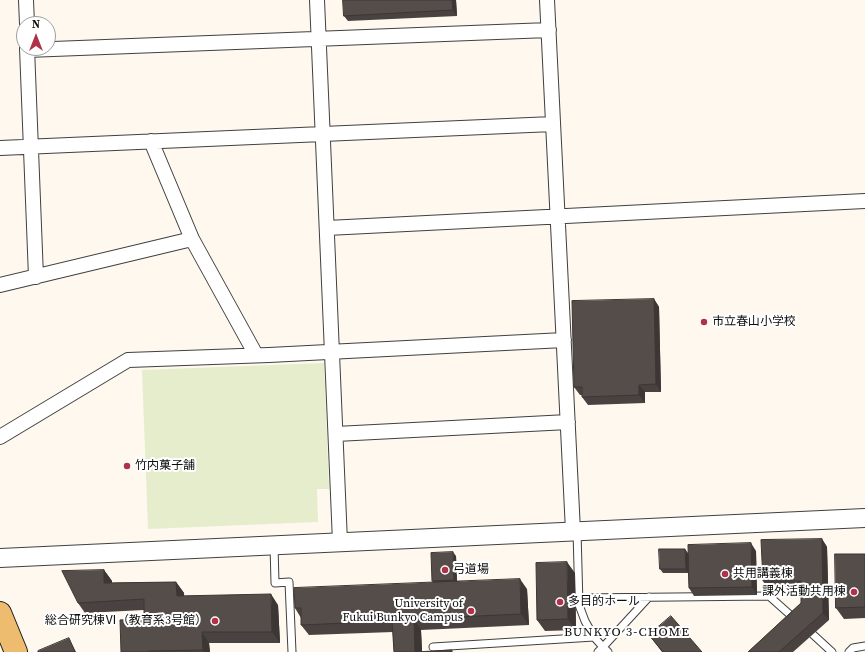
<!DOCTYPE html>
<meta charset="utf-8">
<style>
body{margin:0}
#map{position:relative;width:865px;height:652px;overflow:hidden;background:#fef8ee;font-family:"Source Serif 4",serif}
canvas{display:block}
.north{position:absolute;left:16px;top:16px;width:40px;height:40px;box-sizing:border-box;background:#fff;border:1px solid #9e9e9e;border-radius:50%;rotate:0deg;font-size:11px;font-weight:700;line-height:16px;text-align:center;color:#0d0d0d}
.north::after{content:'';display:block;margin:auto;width:14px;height:18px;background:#b13149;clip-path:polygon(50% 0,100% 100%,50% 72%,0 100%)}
</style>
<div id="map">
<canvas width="865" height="652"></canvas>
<div class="north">N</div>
</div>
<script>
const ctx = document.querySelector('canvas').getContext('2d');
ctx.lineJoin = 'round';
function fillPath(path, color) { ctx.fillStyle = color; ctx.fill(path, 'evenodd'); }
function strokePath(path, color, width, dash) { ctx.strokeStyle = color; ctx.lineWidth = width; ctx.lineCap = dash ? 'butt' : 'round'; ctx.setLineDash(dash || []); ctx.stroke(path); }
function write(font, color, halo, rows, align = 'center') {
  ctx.font = font + ' "Source Serif 4","Noto Sans JP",serif'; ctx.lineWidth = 4; ctx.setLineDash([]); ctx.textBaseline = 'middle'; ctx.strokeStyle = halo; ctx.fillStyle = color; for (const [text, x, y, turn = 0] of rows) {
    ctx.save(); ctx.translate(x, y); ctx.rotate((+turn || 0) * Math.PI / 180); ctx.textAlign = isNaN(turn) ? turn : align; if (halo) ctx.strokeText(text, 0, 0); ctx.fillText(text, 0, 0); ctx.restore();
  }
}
fillPath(new Path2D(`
 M324 363 329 489H317L318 522 148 529 142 370Z`), '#e6edcc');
const service = new Path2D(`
 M577 531 579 605 585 621 594 637 603 647 649 597
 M274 545 275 583 289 582 292 652
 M579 598 769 596 796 620
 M807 629 832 652
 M433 647 594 637
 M598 652 603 647 608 652
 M849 652 853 648 865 646`);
const minor = new Path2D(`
 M26 0 27 24
 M317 0 340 542
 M547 0 573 531
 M27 48 36 277
 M27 50 549 30
 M151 141 192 239 256 355
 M0 148 553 124
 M327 228 865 201
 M0 285 192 239
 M336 434 568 422
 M0 437 128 360 269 355 564 340`);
const tertiary = new Path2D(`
 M0 558 865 518`);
const primary = new Path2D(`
 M0 613 16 652`);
strokePath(service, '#404040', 9);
strokePath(minor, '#404040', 16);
strokePath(tertiary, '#404040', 20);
strokePath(primary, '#1e1e1e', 24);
strokePath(service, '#fff', 7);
strokePath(minor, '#fff', 14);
strokePath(tertiary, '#fff', 18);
strokePath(primary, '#edbc6f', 22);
fillPath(new Path2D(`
 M343 0H456L457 16 348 21 344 16Z
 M654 299 659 307 661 392H645V403L588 405 582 397V395H580L574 387Z
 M822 539 827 547 829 620 793 652H748L801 603V589H768L763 581Z
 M756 551 757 595 694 596 689 588 688 573H663L660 569 688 553Z
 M865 554V618L844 619 836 608Z
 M456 556 457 581 527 589 529 625 421 630 422 651 394 652 393 632 309 635 301 625V618L295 608 433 582 432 581Z
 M104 570 112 581V583L176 582 184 593V596L278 605 280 643H209L210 652H121L144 618V610L85 613 78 603Z
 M575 573 576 630 545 631 537 620Z
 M649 635 702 652H662Z`), '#494240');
fillPath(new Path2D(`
 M452 0H456L457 16 453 10Z
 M654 299 659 307 661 392 656 384Z
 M639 385 645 392V403L639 395Z
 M822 539 827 547 829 620 823 613Z
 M751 543 756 551 757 595 752 587Z
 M685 549 688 553V573L686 569Z
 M453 552 456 556 457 584 454 580Z
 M567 562 575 573 576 630 568 619Z
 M104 570 112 581V594L104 583Z
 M520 579 527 589 529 625 521 614Z
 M176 582 184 593 185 607 177 596Z
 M271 594 278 605 280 643 272 632Z
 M414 619 421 630 422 652H415Z
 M202 632 209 643 210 652H204L203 650Z
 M69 638 76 652H75Z`), '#3c3634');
const building = new Path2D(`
 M343 0H452L453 10 344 16Z
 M654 299 656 384 639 385V395L582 397V387H574L572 301Z
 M822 539 823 613 779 652H748L801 603V581H763L761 540Z
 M751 543 752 587 689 588 688 545Z
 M659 549H685L686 569H660Z
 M453 552 454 580 432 581 431 553Z
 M835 554H865V607L836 608Z
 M567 562 568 619 537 620 536 563Z
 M104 570V583L176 582 177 596 271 594 272 632H202L203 650 149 651V652H121L120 620 144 618V599L78 603 62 571Z
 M520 579 521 614 414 619 415 652 452 650V652H394L392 621 301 625V608H295L294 588Z
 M671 616 702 652H663L649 635Z
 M69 638 75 652H38V651Z`);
fillPath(building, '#554d4a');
strokePath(building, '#3c3634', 1);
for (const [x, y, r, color] of [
 [704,322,4,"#b13149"],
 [127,466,4,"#b13149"],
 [445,570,4,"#b13149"],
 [725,574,4,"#b13149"],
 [854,592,4,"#b13149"],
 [560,602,4,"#b13149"],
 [471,611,4,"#b13149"],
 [215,621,4,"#b13149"]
]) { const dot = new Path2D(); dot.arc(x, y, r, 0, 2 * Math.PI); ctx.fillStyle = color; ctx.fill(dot); strokePath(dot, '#fff', 1.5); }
write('12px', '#0d0d0d', '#fff', [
 ["市立春山小学校",712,322],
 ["竹内菓子舗",135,466],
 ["弓道場",453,570],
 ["共用講義棟",733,574],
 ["課外活動共用棟",846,592,"right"],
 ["多目的ホール",568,602],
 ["University of",463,604,"right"],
 ["Fukui Bunkyo Campus",463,618,"right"],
 ["総合研究棟Ⅵ（教育系3号館）",207,621,"right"]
], 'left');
ctx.letterSpacing = '1px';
write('13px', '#0d0d0d', '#fff', [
 ["BUNKYO 3-CHOME",627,633]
]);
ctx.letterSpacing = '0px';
</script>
